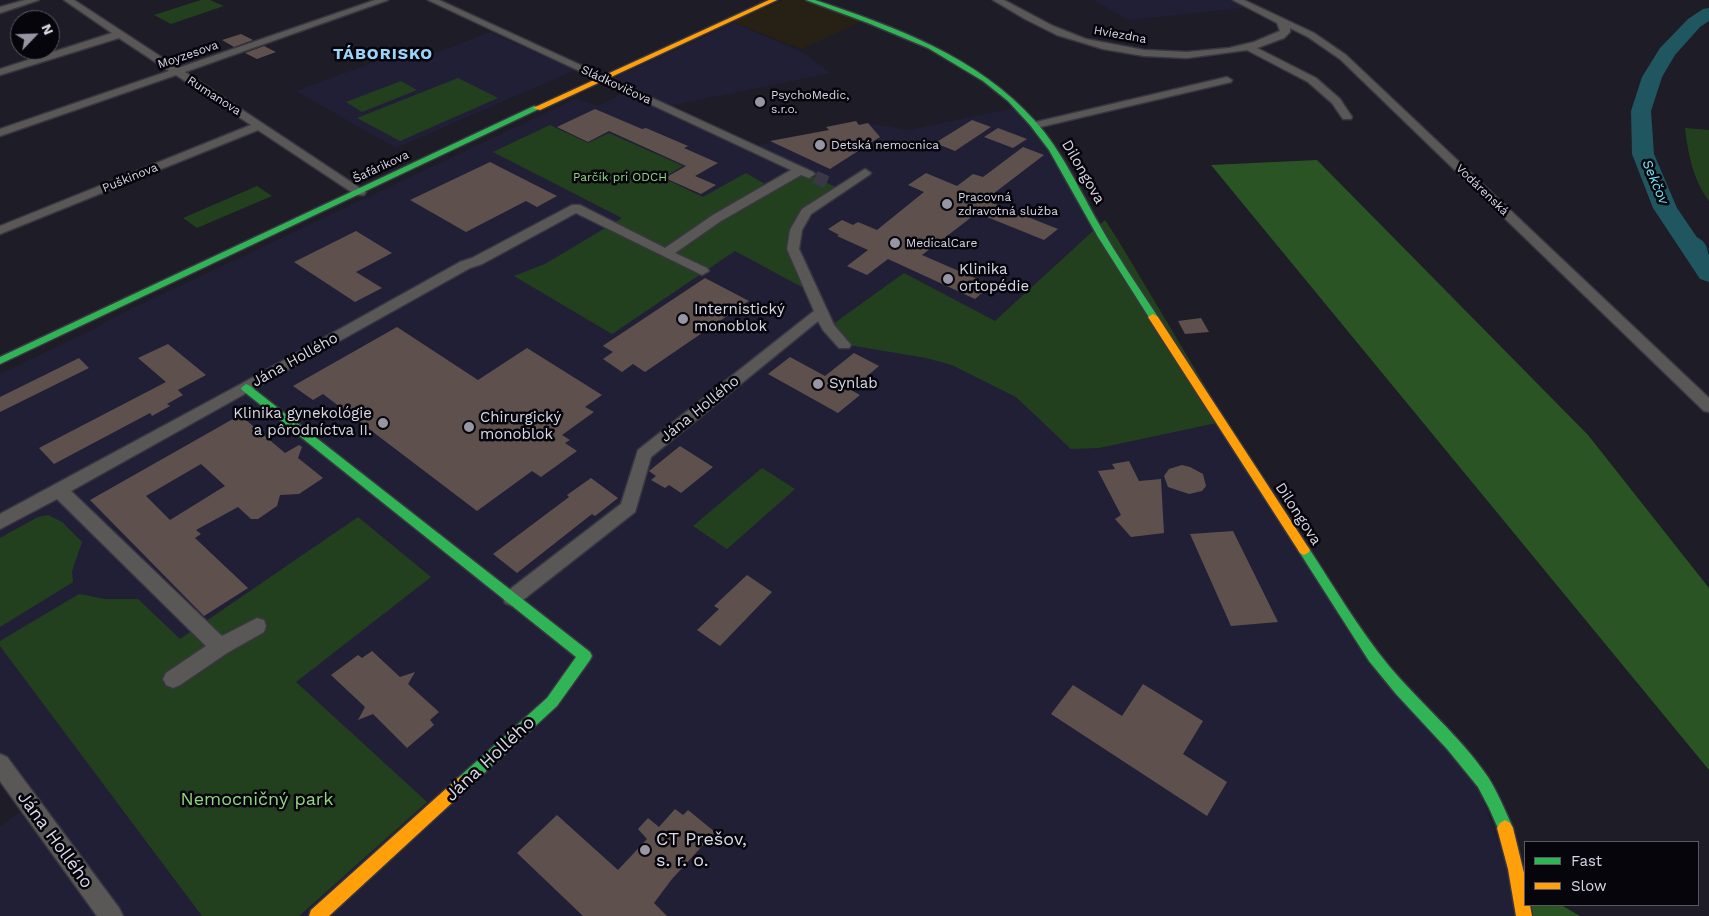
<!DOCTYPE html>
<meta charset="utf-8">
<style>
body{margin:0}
#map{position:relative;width:1709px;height:916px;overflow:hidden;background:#1e1c27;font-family:"Work Sans",sans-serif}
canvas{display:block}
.legend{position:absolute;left:1524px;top:841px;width:175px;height:65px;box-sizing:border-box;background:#06050c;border:1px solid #5a5963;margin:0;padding:6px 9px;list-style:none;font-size:15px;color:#d8d8e5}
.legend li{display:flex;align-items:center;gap:10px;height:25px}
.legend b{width:25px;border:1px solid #5a5963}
.north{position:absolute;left:10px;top:10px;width:50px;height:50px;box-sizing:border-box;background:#06050c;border:1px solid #5a5963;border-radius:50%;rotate:66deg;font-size:14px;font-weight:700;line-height:20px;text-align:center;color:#d8d8e5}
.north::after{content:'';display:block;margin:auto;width:18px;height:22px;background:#9796a2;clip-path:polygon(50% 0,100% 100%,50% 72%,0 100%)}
</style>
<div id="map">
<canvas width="1709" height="916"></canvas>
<ul class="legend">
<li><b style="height:6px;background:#30b455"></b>Fast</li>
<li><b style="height:6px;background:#ff9f0a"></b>Slow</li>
</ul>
<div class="north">N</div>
</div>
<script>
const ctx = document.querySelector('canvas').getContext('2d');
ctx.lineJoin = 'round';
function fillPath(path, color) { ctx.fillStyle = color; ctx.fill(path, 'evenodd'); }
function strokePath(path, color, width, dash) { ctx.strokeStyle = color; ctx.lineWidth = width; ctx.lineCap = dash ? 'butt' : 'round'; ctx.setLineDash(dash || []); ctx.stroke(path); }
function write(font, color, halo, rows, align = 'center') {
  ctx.font = font + ' "Work Sans",sans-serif'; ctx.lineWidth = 5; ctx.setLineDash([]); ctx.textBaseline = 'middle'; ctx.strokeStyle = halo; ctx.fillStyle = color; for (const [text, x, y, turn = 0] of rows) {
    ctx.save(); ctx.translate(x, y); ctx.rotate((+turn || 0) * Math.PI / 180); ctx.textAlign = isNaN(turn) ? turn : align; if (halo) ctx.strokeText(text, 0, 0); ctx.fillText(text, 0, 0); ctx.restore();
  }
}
fillPath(new Path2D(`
 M783 0H803L862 21 802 49 732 22Z`), '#272014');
fillPath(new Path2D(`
 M1093 0H1241L1246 2 1242 8 1128 20Z
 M734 23 804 53 831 73 664 107 750 147 828 130 826 127 856 121 859 125 868 123 909 130 1019 107 1367 647 1469 760 1524 916H0V827L30 804 0 764V374L98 327 110 319 577 98 597 106 629 91 610 80Z
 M490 32 575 70 396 148 296 91 412 48 428 56Z`), '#211f36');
fillPath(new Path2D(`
 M201 0H210L224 6 171 24 154 15Z
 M458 78 498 98 400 141 357 118Z
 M401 81 417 90 362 112 346 102Z
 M550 125 588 143 609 133 683 166 663 178 703 197 746 173 770 187 800 170 840 189 805 213 795 240 813 293 735 251 612 334 514 276 545 264 622 218 493 152Z
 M1685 128 1709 130V201C1693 180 1688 153 1685 128Z
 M257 186 272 196 197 228 183 218Z
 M1105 220 1118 240 1226 421 1099 448 1071 449 1016 397 952 365 926 358 843 344 829 327 904 273 995 321Z
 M762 468 795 489 727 549 693 526Z
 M48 515 62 522 82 542 72 571 73 582 0 627V538L38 517Z
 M358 517 431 577 296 682 427 802 299 916H202L0 646V641L79 594 105 599H138L180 639Z`), '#23401e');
fillPath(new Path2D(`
 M1317 160 1588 435 1709 588V770L1211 165Z
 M1525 885V905H1561L1580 916H1519Z`), '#2a5423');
fillPath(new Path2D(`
 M1675 228C1709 242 1709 238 1709 279Z`), '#20565f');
fillPath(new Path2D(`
 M1709 8V21L1700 27 1675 55 1662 77 1651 111 1654 154 1677 208 1709 255V282L1700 279 1653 208 1632 154 1631 111 1642 77 1660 48 1688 19 1703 9Z`), '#20565f');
fillPath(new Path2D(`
 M241 34 253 40 234 47 222 40Z
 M264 46 276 52 257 59 245 53Z
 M595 109 642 129 646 128 688 146 684 148 718 163 695 176 716 185 701 194 665 178 686 166 609 131 588 142 557 127Z
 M972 120 991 127 955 151 935 143Z
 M856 121 859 125 868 123 880 137 830 169 770 141 829 130 826 127Z
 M998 128 1027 139 1013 148 984 137Z
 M1023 147 1044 155 985 200 1058 229 1044 240 977 213 922 255 991 285 975 299 888 259 867 275 847 266 868 250 837 236 839 235 828 229 842 220 853 225 858 222 877 230 924 192 908 185 926 173 957 186 973 174 983 177Z
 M490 162 557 196 537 207 526 201 466 232 410 200Z
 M356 231 392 253 356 272 382 288 355 302 294 262Z
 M705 278 749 301 645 372 633 364 622 372 603 359 613 352 603 346 604 345Z
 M1201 318 1209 332 1185 334 1178 321Z
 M397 327 478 380 527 348 602 395 585 407 594 412 562 435 570 440 565 443 577 451 541 477 532 471 477 511 323 394 313 400 293 386Z
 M168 344 206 375 178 390 183 395 167 404 170 406 152 416 150 413 54 464 39 448 166 382 138 358Z
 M854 353 879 366 851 390 860 395 838 413 768 374 790 357 825 376Z
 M79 358 89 368 0 412V397Z
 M240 415 285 453 299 445 302 447 298 458 323 478 299 494 280 495 277 506 258 519H251L238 507 196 530 201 534 195 538 248 588 204 616 90 500ZM201 464 225 486 170 520 146 496Z
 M680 446 713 467 681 493 669 485 665 488 651 480 656 476 649 471Z
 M1129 461 1139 481 1161 479 1164 533 1131 537 1115 519 1121 515 1098 471 1115 469 1112 464Z
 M1182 465 1190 467 1203 474 1206 486 1202 491 1189 494 1168 487 1164 476 1169 469Z
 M591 478 618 498 595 516 592 514 517 573 493 554 569 497 567 495Z
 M1233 531 1278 622 1231 626 1190 534Z
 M747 575 772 592 720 646 697 630 719 609 714 606Z
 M372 651 400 677 415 672 408 684 439 712 430 720 434 725 407 748 373 714 358 720 365 707 331 675 358 655 362 658Z
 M1143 684 1203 721 1183 754 1227 782 1207 816 1051 714 1073 685 1122 716Z
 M675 809 683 815 688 810 715 832 672 879 654 903 667 916H583L517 853 557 815 618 870 647 839 638 829 648 818 659 827Z`), '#5e514d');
strokePath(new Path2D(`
 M815 177 831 184`), '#3a3844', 13, [13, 6]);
const street = new Path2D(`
 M25 0H39L0 13V7Z
 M64 0H74L178 68 375 0H388L185 72 366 192 364 195H356L258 130 0 234V226L251 125 176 75 0 136V129L169 71 119 38 0 75V69L112 33Z
 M428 0H439L813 172 815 174 809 178 801 175 721 221 675 253 707 268 709 271 702 275 576 213 482 264 470 268 71 491 222 636 257 618 264 620 266 626 264 632 227 653 180 685 173 688 166 685 163 679 166 673 206 646 57 499 0 529V514L241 384 460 262 472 258 572 205H580L665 248 713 215 791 170Z
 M993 0H1004L1053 26 1086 39 1144 50 1187 52 1229 48 1254 42 1280 31 1277 23 1233 0H1244L1314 33 1346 55 1709 398V412L1704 411 1340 59 1308 37 1290 28V32L1284 38 1257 48 1316 78 1340 99 1352 117 1351 119H1343L1332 103 1308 82 1247 50 1187 58 1144 56 1103 49 1057 35 1025 19Z
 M1227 77 1232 80 1231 82 1036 128 1031 125 1036 122Z
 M865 169 871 173 869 175 811 214 802 230 799 249 834 325 851 345 849 348H839L823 330 818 321 651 457 635 512 519 603 512 606 505 603 503 598 505 593 621 504 638 450 814 311 787 249 790 230 802 209Z
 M0 754 7 757 119 908 123 916H97L0 781Z`);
const fast = new Path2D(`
 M806 0H815C895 27 977 56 1035 121 1062 151 1079 189 1099 224 1117 256 1138 286 1158 317L1156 319H1150L1098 237 1049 150 1030 125 1008 101 983 81 928 48 868 23Z
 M534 106 541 108 0 364V357Z
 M246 384 250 386 590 652 592 656 590 660 557 706 468 788 463 790 458 788 456 783 458 778 547 698 576 657 242 390 241 388Z
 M1304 545 1308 547C1334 587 1359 629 1389 666 1421 704 1460 736 1488 777 1498 793 1505 810 1513 828L1510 833 1505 836 1500 833 1489 808 1478 787 1447 749 1396 694 1369 661 1300 553 1298 550 1300 547Z`);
const slow = new Path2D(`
 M769 0H777L540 110 533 108Z
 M1153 314 1158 317 1308 547 1310 550 1308 553 1304 555 1300 553 1148 317Z
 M463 776 468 778 470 783 468 788 329 916H309L311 910 458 778Z
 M1505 820 1510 823 1513 828 1525 877V905H1530L1532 916H1516L1508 869 1497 828 1500 823Z`);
strokePath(street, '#393741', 3);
strokePath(fast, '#393741', 3);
strokePath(slow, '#393741', 3);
fillPath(street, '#5a5857');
fillPath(fast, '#30b455');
fillPath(slow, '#ff9f0a');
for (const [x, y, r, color] of [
 [760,102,6,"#9796a2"],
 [820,145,6,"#9796a2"],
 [947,204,6,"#9796a2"],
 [895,243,6,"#9796a2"],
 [948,279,6,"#9796a2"],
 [683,319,6,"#9796a2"],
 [818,384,6,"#9796a2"],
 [383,423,6,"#9796a2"],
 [469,427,6,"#9796a2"],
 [645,850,6,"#9796a2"]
]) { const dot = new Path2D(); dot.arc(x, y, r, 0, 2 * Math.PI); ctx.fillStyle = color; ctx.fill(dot); strokePath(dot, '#06050c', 2); }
write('12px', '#d8d8e5', '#06050c', [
 ["Hviezdna",1120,35,10],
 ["Moyzesova",188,55,-19],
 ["Sládkovičova",616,85,25],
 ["Rumanova",214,96,33],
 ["Šafárikova",381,167,-25],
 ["Puškinova",130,178,-22],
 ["Vodárenská",1482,190,44]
]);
write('12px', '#d8d8e5', '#06050c', [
 ["PsychoMedic,",771,95],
 ["s.r.o.",771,109],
 ["Detská nemocnica",831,145],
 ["Pracovná",958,197],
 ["zdravotná služba",958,211],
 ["MedicalCare",906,243]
], 'left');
write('12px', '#91d783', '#06050c', [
 ["Parčík pri ODCH",620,177]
]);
write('italic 14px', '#74e6f8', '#06050c', [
 ["Sekčov",1655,182,67]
]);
write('15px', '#d8d8e5', '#06050c', [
 ["Dilongova",1083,172,60],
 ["Jána Hollého",295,360,-29],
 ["Jána Hollého",700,409,-39],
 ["Dilongova",1298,514,57]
]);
write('15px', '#d8d8e5', '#06050c', [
 ["Klinika",959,270],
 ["ortopédie",959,287],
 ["Internistický",694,310],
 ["monoblok",694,327],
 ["Synlab",829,384],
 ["Klinika gynekológie",372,414,"right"],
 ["a pôrodníctva II.",372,431,"right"],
 ["Chirurgický",480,418],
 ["monoblok",480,435]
], 'left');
ctx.letterSpacing = '1px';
write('bold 16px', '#9ad4fa', '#06050c', [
 ["TÁBORISKO",383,54]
]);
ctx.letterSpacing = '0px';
write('18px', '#d8d8e5', '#06050c', [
 ["Jána Hollého",490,759,-43],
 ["Jána Hollého",55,840,54]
]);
write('18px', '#91d783', '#06050c', [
 ["Nemocničný park",257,800]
]);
write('18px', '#d8d8e5', '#06050c', [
 ["CT Prešov,",656,840],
 ["s. r. o.",656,861]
], 'left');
</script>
